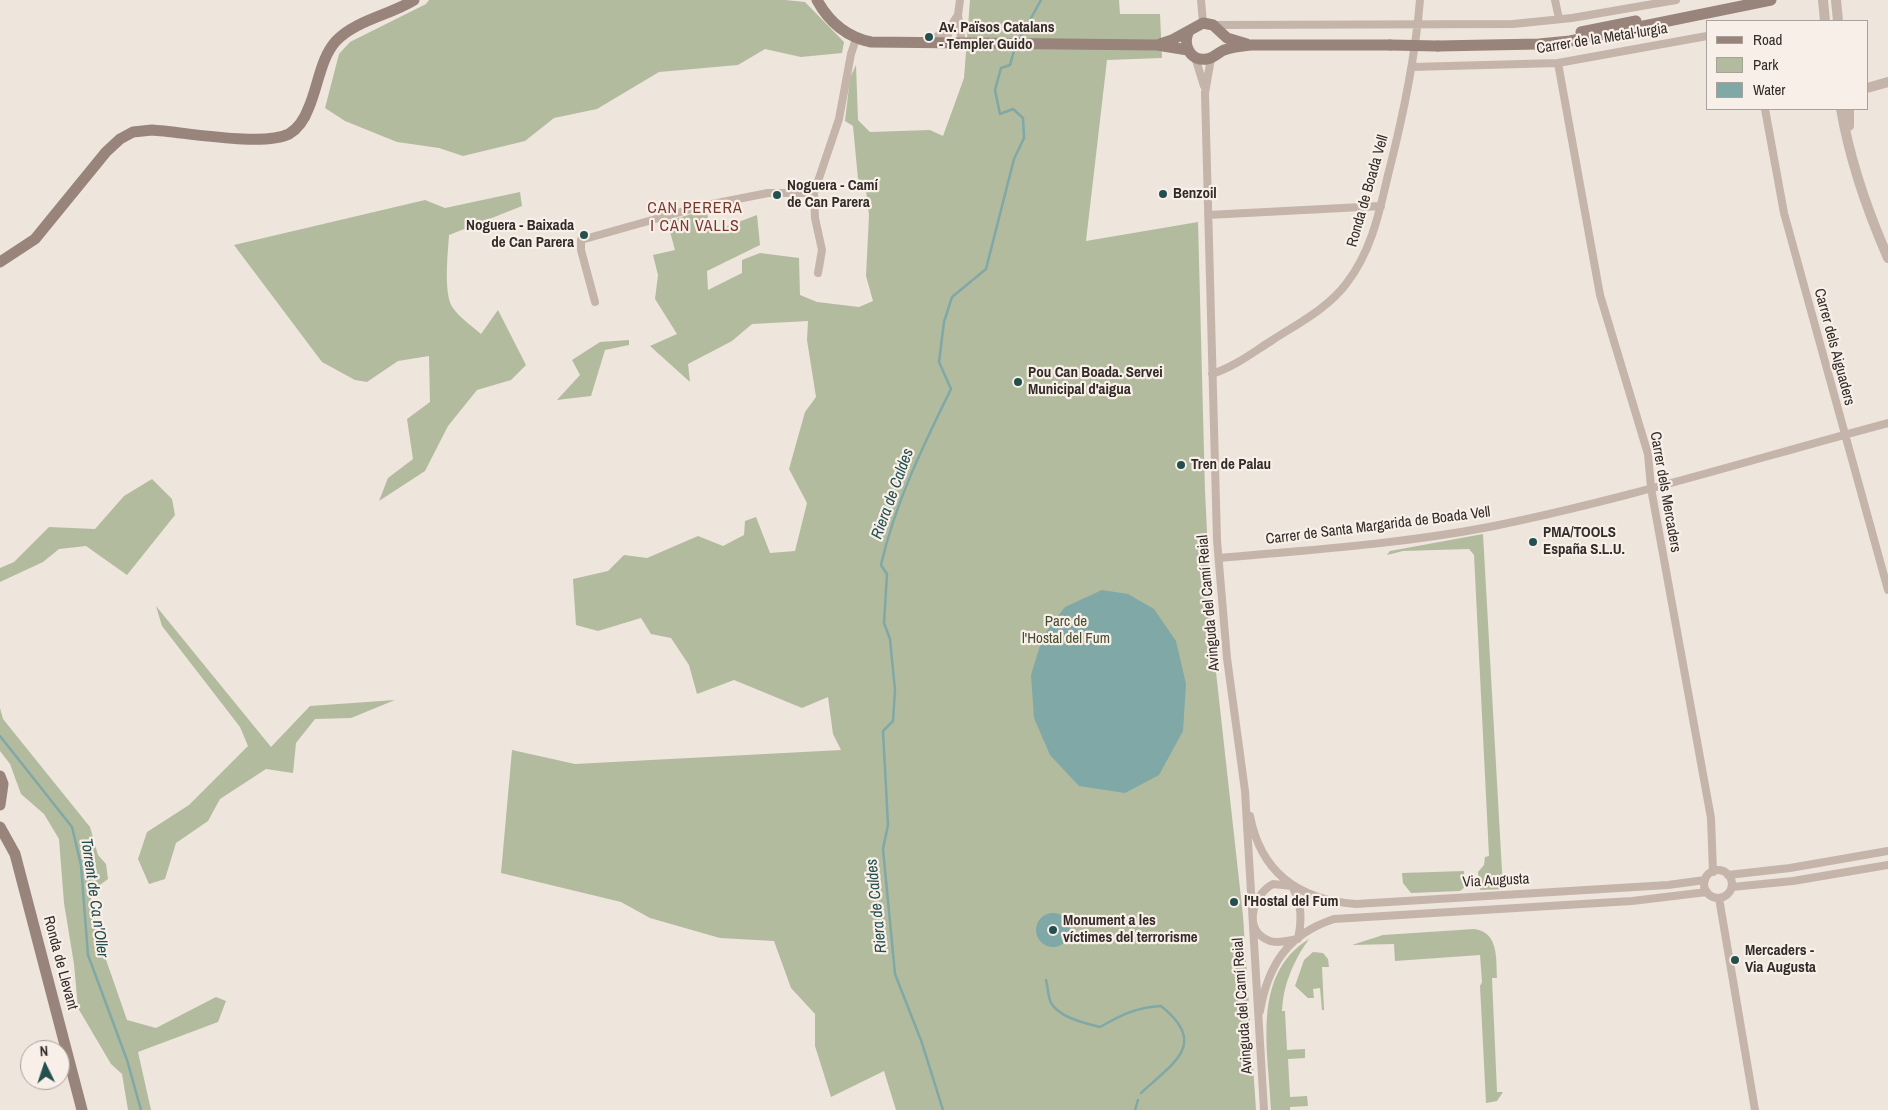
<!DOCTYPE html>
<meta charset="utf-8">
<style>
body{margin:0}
#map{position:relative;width:1888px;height:1110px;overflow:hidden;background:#eee5dc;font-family:"Archivo Narrow",sans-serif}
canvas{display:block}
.legend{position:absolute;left:1706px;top:20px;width:162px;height:90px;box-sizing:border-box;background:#f7efe8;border:1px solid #a9a19b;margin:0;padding:6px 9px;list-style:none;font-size:15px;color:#332b28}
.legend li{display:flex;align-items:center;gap:10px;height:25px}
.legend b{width:25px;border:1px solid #a9a19b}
.north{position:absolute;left:20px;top:1040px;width:50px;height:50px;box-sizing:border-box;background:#f7efe8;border:1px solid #a9a19b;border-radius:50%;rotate:356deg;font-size:14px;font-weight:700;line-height:20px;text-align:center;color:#332b28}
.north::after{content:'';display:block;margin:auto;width:18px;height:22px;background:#234f4f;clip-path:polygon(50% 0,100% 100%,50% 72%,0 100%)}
</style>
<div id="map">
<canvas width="1888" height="1110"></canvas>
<ul class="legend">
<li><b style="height:6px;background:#98847b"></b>Road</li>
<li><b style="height:14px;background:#b3bb9e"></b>Park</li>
<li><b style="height:14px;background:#7fa8a7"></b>Water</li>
</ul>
<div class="north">N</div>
</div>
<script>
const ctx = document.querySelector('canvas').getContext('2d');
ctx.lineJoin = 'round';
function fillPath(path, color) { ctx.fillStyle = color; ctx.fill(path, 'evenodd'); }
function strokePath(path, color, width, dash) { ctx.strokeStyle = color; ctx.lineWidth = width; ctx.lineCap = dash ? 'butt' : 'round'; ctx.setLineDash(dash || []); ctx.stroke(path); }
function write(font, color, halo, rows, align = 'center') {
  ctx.font = font + ' "Archivo Narrow",sans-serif'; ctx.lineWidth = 4.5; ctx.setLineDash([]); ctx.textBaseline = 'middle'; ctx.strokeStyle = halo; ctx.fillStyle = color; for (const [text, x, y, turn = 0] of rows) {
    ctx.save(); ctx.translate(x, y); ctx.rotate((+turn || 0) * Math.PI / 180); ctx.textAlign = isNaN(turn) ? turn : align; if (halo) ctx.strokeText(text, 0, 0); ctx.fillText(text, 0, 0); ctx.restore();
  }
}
fillPath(new Path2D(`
 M429 0H785L805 2 844 42 842 53 801 57 765 49 738 65 659 72 597 109 554 118 525 141 463 156 439 148 397 142 345 121 325 108 339 54 350 42 426 4Z
 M970 0H1119L1120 14H1160L1162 58 1107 60 1086 241 1198 222 1205 491 1212 636 1243 916 1256 1110H896L884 1071 831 1097 815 1046V1014L791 988 774 941 720 938 650 918 621 902 501 873 512 750 575 764 841 750 833 734 828 697 802 708 734 680 697 694 689 665 671 638 651 634 641 618 598 631 576 625 573 579 608 571 624 555 647 558 698 536 723 546 744 535 745 521 756 517 770 553 795 551 807 503 789 469 805 412 816 397 807 340 808 321 752 324 732 341 688 364 690 382 650 346 677 334 655 299 658 275 653 255 675 250 667 221 706 210 712 232 757 215 760 245 707 271 708 290 742 273V260L760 253 799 258 800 295 817 302 859 307 873 301 866 276 869 215 865 182 858 179 853 126 845 121 850 78 856 65 858 120 870 132 930 130 943 136 964 78Z
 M520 192 522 206 449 235C448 252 443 295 453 308 460 318 472 326 481 334L498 310 526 365 511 380 477 390 448 426 425 471 379 501 388 478 413 459 407 419 430 402 429 356 398 361 367 382 355 380 322 362 234 245 425 200 445 208Z
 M629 340V345L605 350 591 396 557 400 580 375 572 360 600 342Z
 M152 479 172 499 175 515 127 575 86 546 59 549 43 562 0 582V568L14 562 49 527 95 529 124 496Z
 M1483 534 1503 889 1480 890 1478 872 1484 865 1485 857 1489 856 1474 555 1469 549 1403 551 1387 555 1390 551Z
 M156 606 271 747 310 706 395 700 351 718 315 719 296 743 293 773 266 769 220 799 208 821 176 843 165 879 149 884 138 859 147 832 189 805 248 746 240 727 162 626Z
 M0 708 3 719 90 827 98 855 106 864 108 879 89 893 95 909V928L127 1020 156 1028 216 997 226 1001 218 1022 138 1052 151 1110H128L122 1074 111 1064 78 1008 74 964 64 903 59 839 44 814 21 794 10 764 0 751Z
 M1464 871 1465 887 1460 891 1411 893 1403 883 1402 873Z
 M1474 929C1499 932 1496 959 1497 978H1492L1497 1092H1503L1497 1101 1486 1103 1480 986 1482 982 1480 955 1395 961 1394 944 1352 945 1383 935Z
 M1309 939C1294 960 1283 984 1282 1011H1285L1287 1050 1305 1049V1058L1288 1059 1290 1097 1307 1096 1308 1106 1290 1107V1110H1271C1269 1052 1250 975 1309 939Z
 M1313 952 1323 953 1328 959 1329 967H1322L1324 1010H1322L1320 988 1313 989 1314 998H1308L1295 986 1304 960Z`), '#b3bb9e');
fillPath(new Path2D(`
 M1102 590 1128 594 1154 609 1176 641 1186 684 1183 731 1159 775 1125 793 1079 786 1050 755 1034 718 1031 675 1043 636 1065 607Z
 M1036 930a17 17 0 1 1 34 0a17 17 0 1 1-34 0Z`), '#7fa8a7');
strokePath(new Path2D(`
 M1019 40 1041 0
 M0 736 72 827 81 865 88 955 127 1060 141 1110
 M1046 980C1048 987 1048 997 1051 1003 1060 1018 1085 1023 1100 1027 1121 1015 1137 1007 1161 1006 1209 1044 1173 1063 1141 1093
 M943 1110 922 1043 895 974 883 849 888 825 883 731 893 721 895 690 890 639 884 623 887 574 881 565C895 503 923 446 951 389L939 362 944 322 952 297 986 269 1014 159 1024 138 1023 118 1013 109 1000 114 995 90 1001 68 1010 65 1015 47
 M1135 1110 1138 1100`), '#7fa8a7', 2.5);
strokePath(new Path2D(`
 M960 0 958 15 962 45
 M1201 0 1203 23
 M1555 0 1559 19
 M1213 25 1513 24 1572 18 1676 0
 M928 42 949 29
 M949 44C945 34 952 24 958 15
 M1195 57 1204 86
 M1211 58 1205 93 1217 540 1227 658 1245 791 1264 1110
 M1558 63 1600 295 1648 454 1651 488 1711 818 1713 872
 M1412 67 1558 63 1707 36
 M1765 109 1784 213 1888 590
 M1208 215 1381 206
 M818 273 822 250 815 218 814 193 839 119 851 54 856 39
 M595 302 581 250V240L702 206 768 193H814
 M1212 374C1234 367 1252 353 1271 341 1297 324 1327 309 1346 284 1371 252 1379 214 1388 175 1403 117 1415 60 1420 0
 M1219 558C1309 550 1400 544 1489 527 1624 500 1756 458 1888 423
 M1250 816C1261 873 1299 900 1356 904L1668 885 1705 880
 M1704 884a14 14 0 1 1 28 0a14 14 0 1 1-28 0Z
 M1728 875 1790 868 1888 851
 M1273 884 1292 886C1302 904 1302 919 1298 939 1289 940 1279 944 1270 941 1242 931 1252 895 1273 884Z
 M1732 887 1793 881 1888 865
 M1719 898 1755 1110
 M1260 1011C1268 965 1288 934 1334 919L1632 901 1707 892`), '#c5b4aa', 8);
strokePath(new Path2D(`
 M1823 0 1825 21
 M1836 0 1838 21
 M1867 88 1888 82
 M1841 109C1850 161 1867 210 1888 258
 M1849 126V109`), '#c5b4aa', 10);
strokePath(new Path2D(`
 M817 0C829 22 847 37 871 42L1157 45 1188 50
 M1189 31C1182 44 1190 62 1207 59 1214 58 1219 52 1224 50 1233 47 1243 46 1252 45H1390
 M1581 32 1636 21
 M1160 44 1172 40 1203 23 1213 25 1227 38 1247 44
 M1438 46 1539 44 1570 41 1771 0
 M0 262 35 239 106 152 120 139 133 132 152 130C184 132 263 147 289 134 299 128 305 118 309 107 318 86 321 57 336 41 356 20 390 15 414 0
 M0 776 3 784 0 805
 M0 827 15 854 82 1110`), '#98847b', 11);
strokePath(new Path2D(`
 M1390 45 1438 46`), '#98847b', 11);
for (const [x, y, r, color] of [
 [929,37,5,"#234f4f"],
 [1163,194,5,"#234f4f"],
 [777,195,5,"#234f4f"],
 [584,235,5,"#234f4f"],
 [1018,382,5,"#234f4f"],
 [1181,465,5,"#234f4f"],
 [1533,542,5,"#234f4f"],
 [1234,902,5,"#234f4f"],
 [1053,930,5,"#234f4f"],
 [1735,960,5,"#234f4f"]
]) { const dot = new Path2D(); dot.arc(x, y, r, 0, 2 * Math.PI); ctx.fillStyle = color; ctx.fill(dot); strokePath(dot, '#f7efe8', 2); }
write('bold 15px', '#332b28', '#f7efe8', [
 ["Av. Països Catalans",939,28],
 ["- Templer Guido",939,45],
 ["Noguera - Camí",787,186],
 ["de Can Parera",787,203],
 ["Benzoil",1173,194],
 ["Noguera - Baixada",574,226,"right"],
 ["de Can Parera",574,243,"right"],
 ["Pou Can Boada. Servei",1028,373],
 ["Municipal d'aigua",1028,390],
 ["Tren de Palau",1191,465],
 ["PMA/TOOLS",1543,533],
 ["España S.L.U.",1543,550],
 ["l'Hostal del Fum",1244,902],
 ["Monument a les",1063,921],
 ["víctimes del terrorisme",1063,938],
 ["Mercaders -",1745,951],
 ["Via Augusta",1745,968]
], 'left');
write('15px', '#332b28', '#f7efe8', [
 ["Carrer de la Metal·lurgia",1602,39,-9],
 ["Ronda de Boada Vell",1368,191,-74],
 ["Carrer dels Aiguaders",1834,347,75],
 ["Carrer dels Mercaders",1665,492,80],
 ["Carrer de Santa Margarida de Boada Vell",1378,526,-7],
 ["Avinguda del Camí Reial",1209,603,-95],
 ["Via Augusta",1496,881,-3],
 ["Ronda de Llevant",60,963,75],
 ["Avinguda del Camí Reial",1243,1006,-94]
]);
write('15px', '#454e2f', '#f7efe8', [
 ["Parc de",1066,622],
 ["l'Hostal del Fum",1066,639]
]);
ctx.letterSpacing = '1px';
write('16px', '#78392c', '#f7efe8', [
 ["CAN PERERA",695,209],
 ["I CAN VALLS",695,227]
]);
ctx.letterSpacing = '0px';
write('italic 16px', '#234f4f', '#f7efe8', [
 ["Riera de Caldes",893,494,-70],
 ["Torrent de Ca n'Oller",94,898,82],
 ["Riera de Caldes",877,906,-96]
]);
</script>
